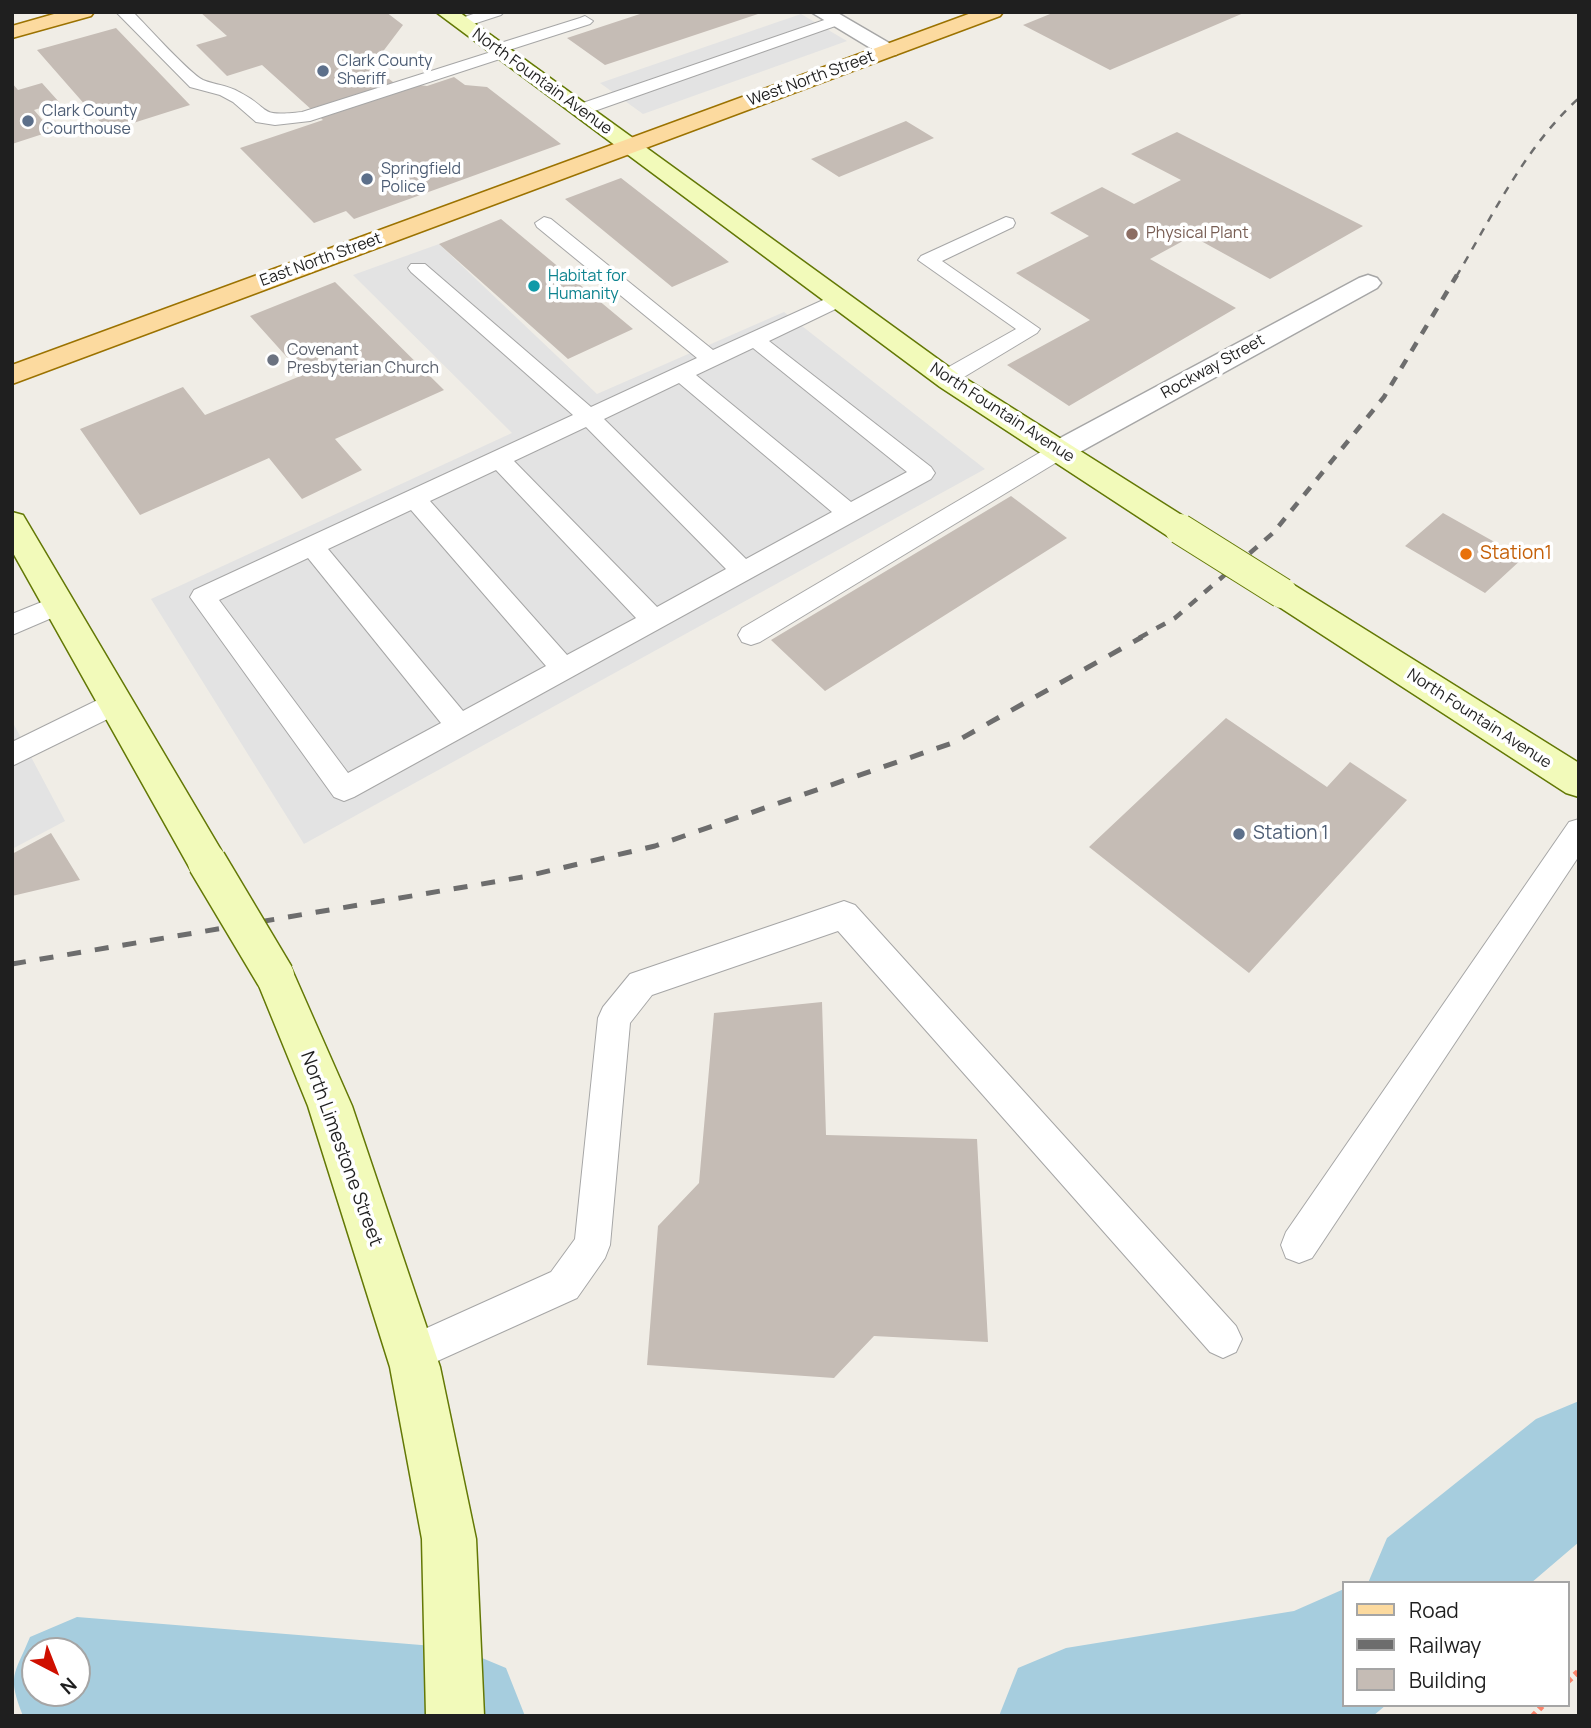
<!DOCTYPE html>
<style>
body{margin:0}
#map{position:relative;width:1591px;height:1728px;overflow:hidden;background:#f0ede6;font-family:Manrope,sans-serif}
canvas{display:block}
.frame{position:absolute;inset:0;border:14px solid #1f1f1f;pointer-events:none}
.legend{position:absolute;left:1342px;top:1581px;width:228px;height:126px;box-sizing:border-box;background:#fff;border:2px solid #a5a5a5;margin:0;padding:9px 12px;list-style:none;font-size:21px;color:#1f1f1f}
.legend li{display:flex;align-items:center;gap:14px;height:35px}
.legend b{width:35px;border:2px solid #a5a5a5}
.north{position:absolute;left:21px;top:1637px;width:70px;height:70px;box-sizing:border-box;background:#fff;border:2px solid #a5a5a5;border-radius:50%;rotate:138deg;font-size:19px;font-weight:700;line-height:28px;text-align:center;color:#1f1f1f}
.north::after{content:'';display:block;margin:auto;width:24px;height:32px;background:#cf0f00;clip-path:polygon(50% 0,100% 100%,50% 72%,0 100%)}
</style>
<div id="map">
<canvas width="1591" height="1728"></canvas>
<div class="frame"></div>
<ul class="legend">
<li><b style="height:9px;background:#fcda9f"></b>Road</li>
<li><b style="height:9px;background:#6d6d6d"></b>Railway</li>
<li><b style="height:19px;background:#c5bcb5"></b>Building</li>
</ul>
<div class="north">N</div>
</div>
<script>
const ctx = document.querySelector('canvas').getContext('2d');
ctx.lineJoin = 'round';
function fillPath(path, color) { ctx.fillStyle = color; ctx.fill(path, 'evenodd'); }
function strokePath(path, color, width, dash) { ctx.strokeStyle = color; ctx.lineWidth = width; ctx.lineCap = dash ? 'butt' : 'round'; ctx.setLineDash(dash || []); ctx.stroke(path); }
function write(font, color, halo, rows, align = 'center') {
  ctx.font = font + ' Manrope,sans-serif'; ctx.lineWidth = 7; ctx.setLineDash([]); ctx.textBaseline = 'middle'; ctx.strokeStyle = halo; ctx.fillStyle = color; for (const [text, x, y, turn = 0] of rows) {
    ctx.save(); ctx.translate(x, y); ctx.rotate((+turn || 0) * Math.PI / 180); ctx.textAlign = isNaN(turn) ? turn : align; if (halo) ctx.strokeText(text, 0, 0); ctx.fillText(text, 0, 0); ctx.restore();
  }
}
fillPath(new Path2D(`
 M801 14 847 41 643 114 600 83Z
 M439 244 597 394 784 312 985 469 304 844 151 599 512 433 353 275Z
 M12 721 65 821 12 849Z`), '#e3e3e3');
fillPath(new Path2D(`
 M1579 1401V1542L1531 1583H1368L1387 1538 1536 1419Z
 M1344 1589V1705H1386L1373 1716H999L1018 1668 1066 1648 1294 1611Z
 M77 1617 458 1648 506 1668 525 1716H23C7 1675 14 1676 30 1637ZM35 1651H77V1693H35Z`), '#a6cdde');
fillPath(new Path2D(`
 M200 12H386L403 25 372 66 393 82 427 86 454 77 465 85 487 87 561 144 354 219 346 211 314 223 240 148 323 120 262 65 227 76 196 45 227 36Z
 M646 12H761V13L605 65 567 38Z
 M1055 12H1246L1110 70 1023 25Z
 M116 28 190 105 108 131 37 50Z
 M12 83 18 90 42 83 59 102 34 110 52 131 12 144Z
 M906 121 934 138 839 177 811 159Z
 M1177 132 1363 226 1270 279 1192 236 1150 259 1236 308 1069 406 1007 365 1090 320 1016 273 1089 236 1050 213 1102 187 1134 204 1181 180 1131 154Z
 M621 178 729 262 672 287 565 199Z
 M501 219 633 329 568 359 439 244Z
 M335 282 444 390 335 439 362 470 302 499 269 458 140 515 80 429 183 387 205 415 303 375 250 316Z
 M1011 496 1067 538 825 691 771 640Z
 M1443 513 1523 558 1485 593 1405 546Z
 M1226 718 1327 787 1350 762 1407 800 1249 973 1089 847Z
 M51 833 80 880 12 896V854Z
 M822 1002 826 1135 977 1139 988 1342 874 1336 834 1378 647 1365 658 1226 699 1183 714 1013Z`), '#c5bcb5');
const lane = new Path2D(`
 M116 12H133C147 26 189 73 203 80 215 85 228 85 239 92 274 110 256 117 302 112L491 52V46L580 18 585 16 593 21 590 24 509 50V56L310 121 275 125 256 122 233 102 220 95 190 87Z
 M479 12H504L501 15 461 28 453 23 456 20Z
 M836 16 844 21 841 24 586 114H574L571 110 574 106Z
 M544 217 551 219 713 350 832 296H846L849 300 846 304 769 341 931 467 935 473 931 479 354 797 344 801 334 797 190 597 194 590 573 415 411 272 408 268 411 264H425L591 407 697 358 537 227 535 223ZM753 348 907 472 851 502 696 375ZM679 383 832 512 746 559 604 419ZM586 427 726 569 657 607 514 461ZM496 470 636 618 567 655 430 501ZM411 510 546 666 463 711 328 549ZM308 558 441 723 348 773 219 600Z
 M1006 217 1013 219 1015 223 1013 227 942 261 1040 329 1037 333 954 383H938L935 378 938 373 1016 329 918 260 921 256Z
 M1059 443 1067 446 1070 451 1067 456 760 642 751 645 742 642 738 635 742 628 1051 446Z
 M59 595 68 597 72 604 68 611 12 635V614Z
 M116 691 126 694 130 702 126 710 12 766V742Z
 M1579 819V856L1312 1258 1299 1263 1286 1258 1281 1245 1286 1232 1569 822Z
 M844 901 855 905 1236 1326 1242 1339 1236 1352 1223 1358 1210 1352 838 931 652 995 630 1023 610 1245 605 1258 577 1298 411 1373 398 1367 392 1354 398 1341 551 1272 575 1239 598 1018 603 1007 630 974Z`);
const street = new Path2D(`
 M811 12H836L896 47 899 51 896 55H882Z
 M1368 275 1377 278 1381 283 1377 288 1069 458 1059 461 1049 458 1044 451 1049 444 1359 278Z`);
const secondary = new Path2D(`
 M436 12H459L960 375 1191 521 1196 529 1191 537 1180 540 1169 537 940 387Z
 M12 512 23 515 221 850 226 862 221 874 207 879 193 874 12 551Z
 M1282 581 1294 585 1579 763V797L1566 793 1270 601 1266 593 1270 585Z
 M275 957 289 963 352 1106 440 1367 476 1539 484 1716H426L422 1539 390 1367 308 1106 255 976 261 963Z`);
const primary = new Path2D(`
 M61 12H94L91 16 12 38V26Z
 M974 12H1003L1000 16 12 384V365Z`);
strokePath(lane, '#a6a6a6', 2);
strokePath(street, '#a6a6a6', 3);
strokePath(secondary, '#637805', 3);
strokePath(primary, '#9b7200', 3);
strokePath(new Path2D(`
 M1568 1681 1579 1671
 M1533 1716 1543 1705`), '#fa856d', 6, [4.5, 4.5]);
fillPath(lane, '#fff');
fillPath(street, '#fff');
fillPath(secondary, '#f2faba');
fillPath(primary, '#fcda9f');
strokePath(new Path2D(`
 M1456 277C1493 215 1525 147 1579 98`), '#6d6d6d', 2.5, [8, 8]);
strokePath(new Path2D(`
 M1139 638 1175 618 1273 533 1384 397 1457 275`), '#6d6d6d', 4.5, [10, 10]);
strokePath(new Path2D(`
 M12 964 523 877 655 846 955 742 1142 637`), '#6d6d6d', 5, [14, 14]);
const secondaryBridgeFar1 = new Path2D(`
 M1180 529 1282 593`);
const secondaryBridge = new Path2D(`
 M207 862 275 976`);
strokePath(secondaryBridgeFar1, '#637805', 32, []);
strokePath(secondaryBridge, '#637805', 41, []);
strokePath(secondaryBridgeFar1, '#f2faba', 30);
strokePath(secondaryBridge, '#f2faba', 38);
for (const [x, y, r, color] of [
 [323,71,7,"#5c6f8a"],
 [28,121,7,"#5c6f8a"],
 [367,179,7,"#5c6f8a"],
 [1132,234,7,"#8d6e63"],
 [534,286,7,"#0f9aa8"],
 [273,360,7,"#6b7280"],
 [1466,554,7,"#e8710a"],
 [1239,834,7,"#5c6f8a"]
]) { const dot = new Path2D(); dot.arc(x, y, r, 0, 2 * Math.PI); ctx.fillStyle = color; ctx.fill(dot); strokePath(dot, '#fff', 2.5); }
write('16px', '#4e5e75', '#fff', [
 ["Clark County",337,62],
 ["Sheriff",337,80],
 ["Clark County",42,112],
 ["Courthouse",42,130],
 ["Springfield",381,170],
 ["Police",381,188]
], 'left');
write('16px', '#1f1f1f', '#fff', [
 ["West North Street",811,79,-20],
 ["North Fountain Avenue",542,82,36],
 ["East North Street",321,260,-20],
 ["Rockway Street",1213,367,-29],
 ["North Fountain Avenue",1002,413,33],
 ["North Fountain Avenue",1479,719,33]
]);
write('16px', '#785e54', '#fff', [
 ["Physical Plant",1146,234]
], 'left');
write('16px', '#0d838f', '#fff', [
 ["Habitat for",548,277],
 ["Humanity",548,295]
], 'left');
write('16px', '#5b616d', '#fff', [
 ["Covenant",287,351],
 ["Presbyterian Church",287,369]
], 'left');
write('19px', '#c56008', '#fff', [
 ["Station1",1480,554]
], 'left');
write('19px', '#4e5e75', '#fff', [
 ["Station 1",1253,834]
], 'left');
write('19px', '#1f1f1f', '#fff', [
 ["North Limestone Street",341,1149,70]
]);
</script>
